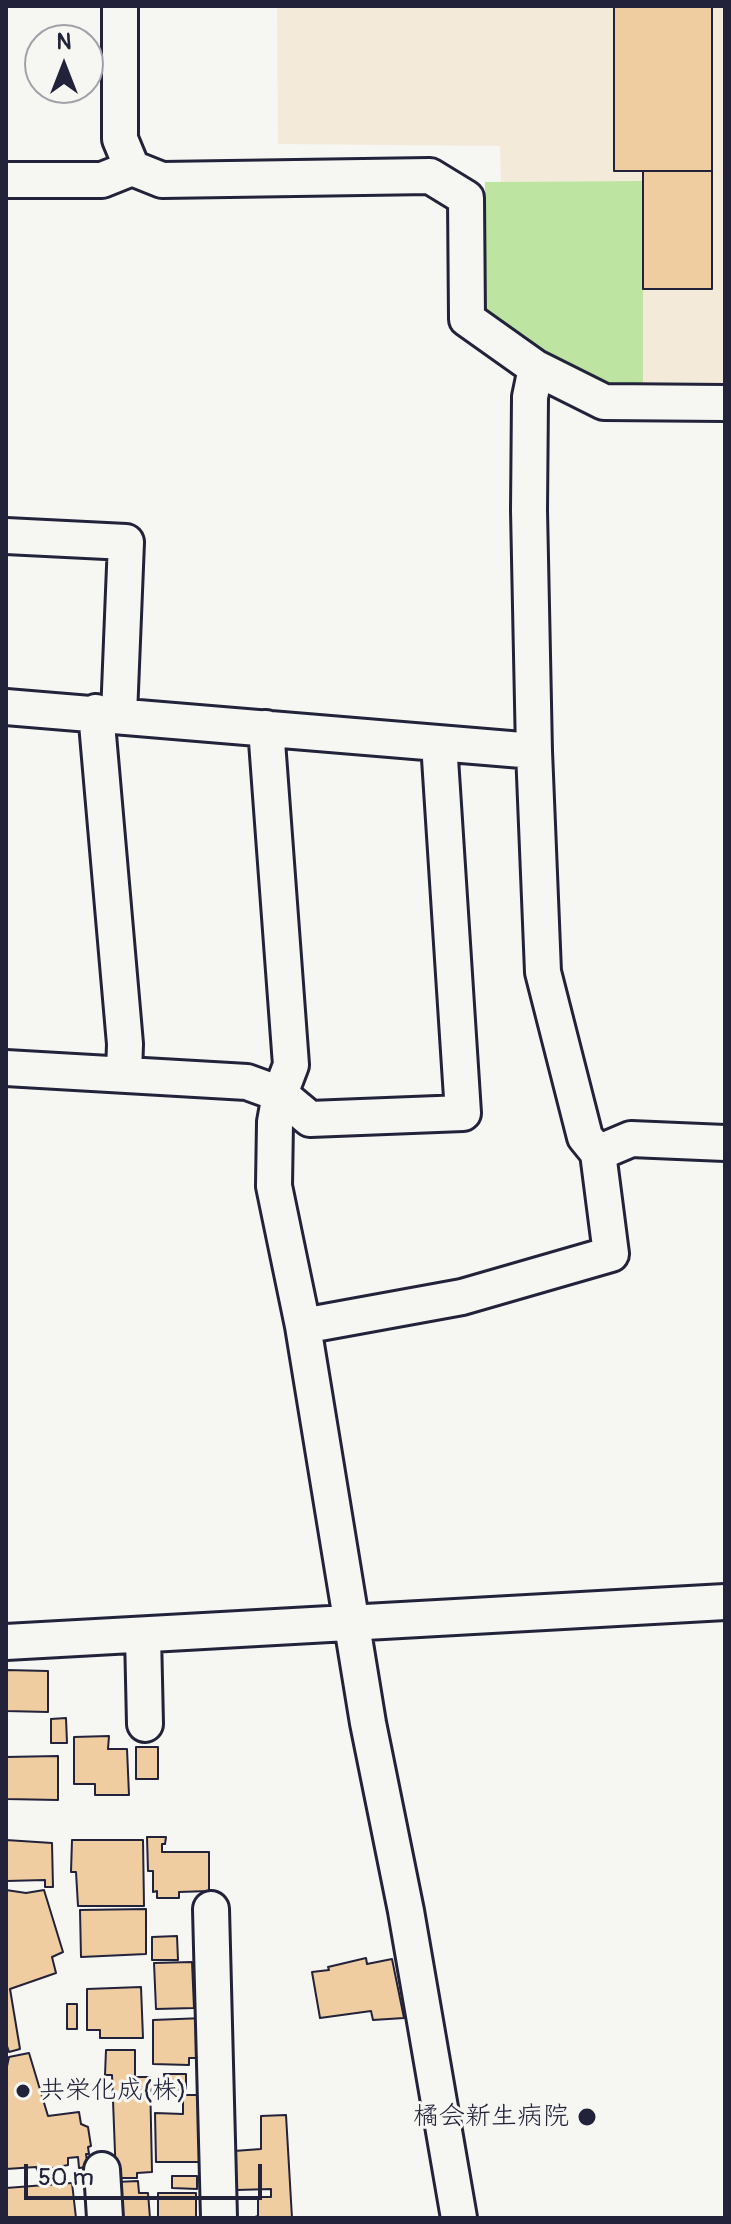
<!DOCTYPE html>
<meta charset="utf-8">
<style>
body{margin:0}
#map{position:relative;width:731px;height:2224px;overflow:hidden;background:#f6f6f2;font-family:Pangolin,sans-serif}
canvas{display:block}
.frame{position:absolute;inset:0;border:8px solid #22223b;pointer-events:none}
.north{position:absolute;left:24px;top:24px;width:80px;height:80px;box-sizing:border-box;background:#f6f6f2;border:2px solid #a1a1a9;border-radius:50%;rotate:0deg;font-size:22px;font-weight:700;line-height:32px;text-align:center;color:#22223b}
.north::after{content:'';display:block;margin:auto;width:28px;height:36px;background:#22223b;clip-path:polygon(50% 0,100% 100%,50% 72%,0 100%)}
.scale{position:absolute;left:24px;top:2164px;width:238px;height:36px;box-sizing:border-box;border:4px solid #22223b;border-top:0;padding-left:10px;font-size:24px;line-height:28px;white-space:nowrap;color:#22223b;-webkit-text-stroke:6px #f6f6f2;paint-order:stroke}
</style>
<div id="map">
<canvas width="731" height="2224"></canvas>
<div class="frame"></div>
<div class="north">N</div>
<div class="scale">50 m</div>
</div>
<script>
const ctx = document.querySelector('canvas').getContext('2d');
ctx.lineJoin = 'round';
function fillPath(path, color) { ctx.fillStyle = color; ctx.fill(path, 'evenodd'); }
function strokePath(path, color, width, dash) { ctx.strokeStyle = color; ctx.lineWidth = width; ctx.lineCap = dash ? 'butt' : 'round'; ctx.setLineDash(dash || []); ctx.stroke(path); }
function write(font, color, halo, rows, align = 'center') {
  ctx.font = font + ' Pangolin,"Klee One",sans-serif'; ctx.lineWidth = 6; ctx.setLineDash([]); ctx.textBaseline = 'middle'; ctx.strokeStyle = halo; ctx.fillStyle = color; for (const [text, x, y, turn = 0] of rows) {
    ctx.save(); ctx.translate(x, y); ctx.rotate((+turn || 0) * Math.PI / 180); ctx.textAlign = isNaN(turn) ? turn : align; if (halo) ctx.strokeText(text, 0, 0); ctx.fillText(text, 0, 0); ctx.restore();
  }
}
fillPath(new Path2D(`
 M277 6H725V390L643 389 642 181 501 182 500 146 278 144Z`), '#f4eada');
fillPath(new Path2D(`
 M643 181V389L613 390 531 350 486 319 485 182Z`), '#bde5a1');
const building = new Path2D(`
 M614 6H712V171H614Z
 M643 171H712V289H643Z
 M6 1670 48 1671V1712L6 1711Z
 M66 1718 67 1743H51V1719Z
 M109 1736 108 1749H127L129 1795H95V1784H74V1737Z
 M136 1747H158V1779H136Z
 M58 1756V1800L6 1799V1757Z
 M147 1837H166L165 1844H162V1852H209V1891L179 1892V1898H157V1891L153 1892V1871H148Z
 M6 1840 52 1843 53 1887H45V1880L6 1881Z
 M72 1840H143L144 1906H78L76 1872H71Z
 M6 1890 26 1893 44 1890 63 1952 52 1957 56 1973 10 1989 20 2049 9 2052 6 2043Z
 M146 1909V1954L81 1957 80 1910Z
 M177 1936 178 1960H152V1937Z
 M366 1958 367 1964 392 1959 404 2018 373 2020 371 2011 320 2018 312 1972 329 1970 328 1967Z
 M192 1962 194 2008 156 2009 154 1963Z
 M141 1987 143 2038H100V2030H87V1989Z
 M67 2004H77V2029H67Z
 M204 2018 205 2058H189V2065L153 2064V2020Z
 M106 2050H135V2077H150L152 2172 137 2173V2178H116L112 2075H105Z
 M29 2053 48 2116 79 2112 81 2124 88 2127 91 2146 88 2147 89 2154H86L88 2167 79 2168 78 2157 68 2158V2165L38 2171 36 2167 6 2169V2071L9 2057Z
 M164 2074H186V2089L157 2090 156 2082 165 2081Z
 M183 2095H205L206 2162H156L155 2113 183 2114Z
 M286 2115 292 2218H252L258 2216V2197H271V2189L237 2190 234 2151 261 2149V2116Z
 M172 2176H197V2189L172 2188Z
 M138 2181 139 2193H148L150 2218H117L116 2182Z
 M72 2183 76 2218H6V2188Z
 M158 2193H196V2218H158Z`);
fillPath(building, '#f0cda1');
strokePath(building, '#22223b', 2);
const minor = new Path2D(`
 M120 6V139L132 168
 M6 180H102L132 168 162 180 430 176 466 198 467 319 536 368 604 402 725 403
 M6 536 126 542 119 715
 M6 707 534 751
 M96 712 125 1044 124 1075
 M266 728 291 1065 280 1094 275 1122 274 1186 303 1326 368 1723 406 1911 459 2218
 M6 1068 247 1082 280 1094 310 1119 463 1113 439 743
 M598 1153 631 1139 725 1143
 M303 1326 462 1297 611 1254 598 1153 585 1137 543 972 534 751 529 510 530 397 536 368
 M143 1635 145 1724
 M6 1642 725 1602
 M211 1909 219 2218
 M102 2170 105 2218`);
strokePath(minor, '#22223b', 40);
strokePath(minor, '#f6f6f2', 34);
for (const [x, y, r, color] of [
 [23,2091,8,"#22223b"],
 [587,2117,10,"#22223b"]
]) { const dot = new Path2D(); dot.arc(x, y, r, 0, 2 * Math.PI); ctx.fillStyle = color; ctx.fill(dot); strokePath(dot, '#f6f6f2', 3); }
write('26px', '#22223b', '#f6f6f2', [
 ["共栄化成(株)",39,2091],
 ["橘会新生病院",569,2117,"right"]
], 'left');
</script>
